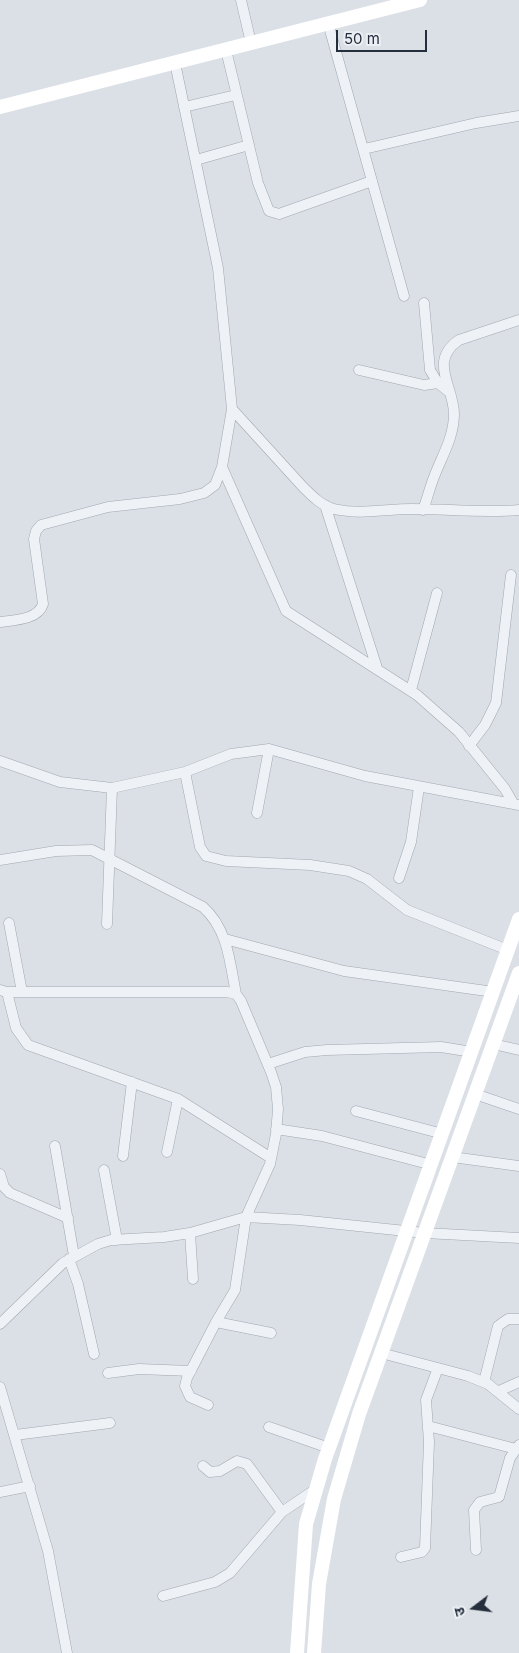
<!DOCTYPE html>
<meta charset="utf-8">
<style>
body{margin:0}
#map{position:relative;width:519px;height:1653px;overflow:hidden;background:#dbe0e6;font-family:Inter,"Noto Sans Devanagari",sans-serif}
canvas{display:block}
.north{position:absolute;left:449px;top:1583px;width:50px;height:50px;-webkit-text-stroke:4px #ebeff4;paint-order:stroke;rotate:255deg;font-size:14px;font-weight:700;line-height:20px;text-align:center;color:#252e3c}
.north::after{content:'';display:block;margin:auto;width:18px;height:22px;background:#252e3c;clip-path:polygon(50% 0,100% 100%,50% 72%,0 100%)}
.scale{position:absolute;left:336px;top:30px;width:91px;height:22px;box-sizing:border-box;border:2px solid #252e3c;border-top:0;padding-left:6px;font-size:15px;line-height:18px;white-space:nowrap;color:#252e3c;-webkit-text-stroke:4px #ebeff4;paint-order:stroke}
</style>
<div id="map">
<canvas width="519" height="1653"></canvas>
<div class="north">उ</div>
<div class="scale">50 m</div>
</div>
<script>
const ctx = document.querySelector('canvas').getContext('2d');
ctx.lineJoin = 'round';
function strokePath(path, color, width, dash) { ctx.strokeStyle = color; ctx.lineWidth = width; ctx.lineCap = dash ? 'butt' : 'round'; ctx.setLineDash(dash || []); ctx.stroke(path); }
const street = new Path2D(`
 M241 0 251 43
 M328 23 404 296
 M226 50 258 183 269 211 279 214 372 181
 M184 107 236 95
 M364 149 476 123 519 116
 M196 160 249 145
 M424 303 430 370 438 383 448 391
 M359 370 424 385 438 383
 M232 409 303 487C312 496 322 506 334 509 360 515 386 509 411 509 448 509 483 513 519 510
 M222 467 286 611 417 695 459 732 505 789 513 803
 M325 505 377 668
 M423 510C427 499 430 487 434 477 442 456 454 437 454 414 454 387 428 361 459 340L519 320
 M0 622C14 620 38 620 43 604L34 539 36 531 41 525 108 507 180 499 204 493 215 485 222 467 232 409 218 268 175 63
 M411 690 437 593
 M469 746 485 725 496 703 511 575
 M0 761 60 782 112 788 185 772 231 754 269 749 365 776 519 805
 M185 772 200 847 206 856 226 861 310 865 349 871 367 879 407 910 508 950
 M257 813 269 749
 M0 860 56 851 92 850 203 907C228 929 230 963 236 994
 M399 878 411 842 419 787
 M9 923 22 992
 M107 924 112 788
 M225 939 344 971 494 992
 M0 990 7 992H227L236 994 241 1001 271 1072 276 1087 278 1109 276 1134 270 1164 246 1217 235 1290 216 1322 187 1378 185 1386 190 1397 208 1405
 M7 992 16 1028 28 1045 178 1099 271 1158
 M493 1044 519 1050
 M268 1064 305 1052 327 1050 441 1047 472 1052
 M475 1094 519 1109
 M356 1111 443 1134
 M276 1129 322 1136 432 1165
 M55 1146 74 1256
 M167 1152 178 1099
 M123 1156 132 1082
 M452 1157 519 1166
 M104 1170 117 1240
 M0 1174 4 1187 10 1193 68 1218
 M190 1233 193 1279
 M69 1259 78 1284 94 1354
 M216 1322 271 1333
 M0 1324 63 1263 98 1244 111 1240 164 1237 190 1233 246 1217 300 1220 425 1233 519 1238
 M381 1353 468 1376 488 1384 519 1409
 M108 1373 139 1369 191 1371
 M484 1382 498 1326 508 1319H519
 M0 1387 48 1551 67 1653
 M499 1391 519 1382
 M428 1426 516 1449
 M269 1427 329 1448
 M15 1435 110 1423
 M203 1466 210 1472 220 1471 237 1461 247 1464 282 1512
 M0 1492 30 1486
 M476 1550 474 1510 480 1502 499 1497 510 1458 519 1445
 M401 1557 422 1552 425 1548 429 1442 426 1400 438 1368
 M163 1596 215 1582 230 1573 282 1512 316 1489`);
strokePath(street, '#a1a7b0', 11);
strokePath(street, '#eef1f5', 10);
strokePath(new Path2D(`
 M0 107 420 0
 M297 1653 306 1524 325 1459 519 919
 M314 1653 319 1584 334 1499 359 1414 519 973`), '#fff', 14);
</script>
